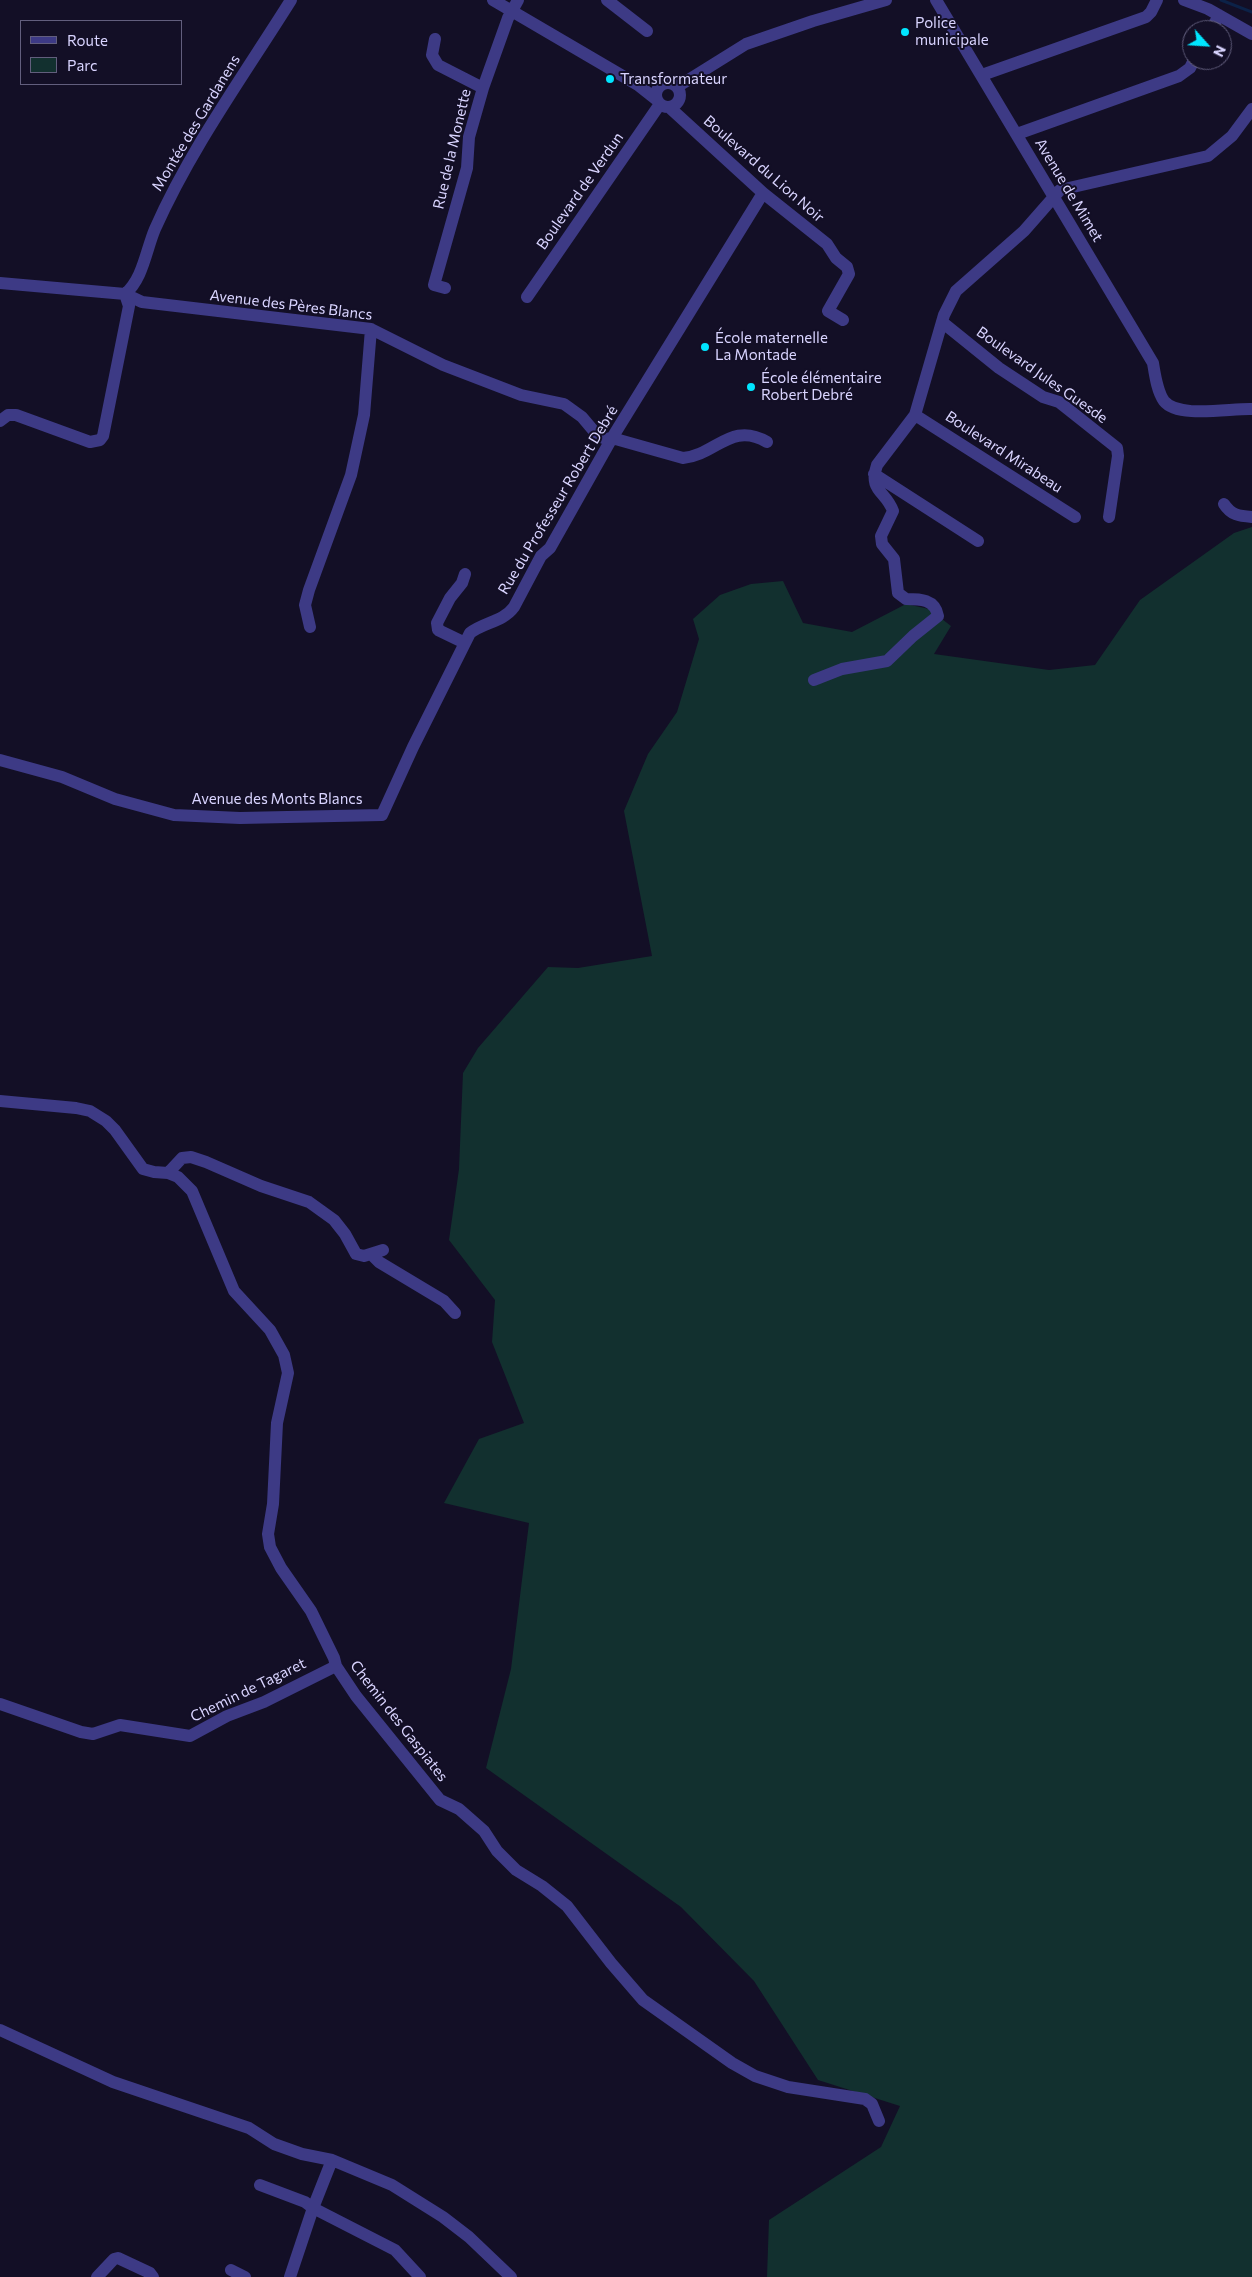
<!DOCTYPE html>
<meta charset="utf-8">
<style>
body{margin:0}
#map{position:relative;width:1252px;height:2277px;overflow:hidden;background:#130f26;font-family:Commissioner,sans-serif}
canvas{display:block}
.legend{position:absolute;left:20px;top:20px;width:162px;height:65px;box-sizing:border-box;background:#130f26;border:1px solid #625e7d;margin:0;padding:6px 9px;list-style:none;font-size:15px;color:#d9d4ff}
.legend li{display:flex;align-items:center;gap:10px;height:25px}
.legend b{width:25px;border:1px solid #625e7d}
.north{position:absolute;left:1182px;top:20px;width:50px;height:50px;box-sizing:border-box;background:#130f26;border:1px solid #625e7d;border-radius:50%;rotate:116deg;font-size:14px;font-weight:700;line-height:20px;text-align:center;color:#d9d4ff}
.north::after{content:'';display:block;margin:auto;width:18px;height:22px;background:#00e5ff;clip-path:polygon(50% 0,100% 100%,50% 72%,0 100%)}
</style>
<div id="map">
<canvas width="1252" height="2277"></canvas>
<ul class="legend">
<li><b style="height:6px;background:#3d3a85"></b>Route</li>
<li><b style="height:14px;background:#12302f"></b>Parc</li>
</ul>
<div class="north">N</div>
</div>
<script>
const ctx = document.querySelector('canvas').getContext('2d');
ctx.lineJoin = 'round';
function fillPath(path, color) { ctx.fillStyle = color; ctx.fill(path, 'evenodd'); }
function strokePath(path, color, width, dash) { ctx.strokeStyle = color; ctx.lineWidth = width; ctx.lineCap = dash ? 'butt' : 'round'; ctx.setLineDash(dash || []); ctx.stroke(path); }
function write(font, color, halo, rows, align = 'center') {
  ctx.font = font + ' Commissioner,sans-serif'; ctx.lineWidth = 4; ctx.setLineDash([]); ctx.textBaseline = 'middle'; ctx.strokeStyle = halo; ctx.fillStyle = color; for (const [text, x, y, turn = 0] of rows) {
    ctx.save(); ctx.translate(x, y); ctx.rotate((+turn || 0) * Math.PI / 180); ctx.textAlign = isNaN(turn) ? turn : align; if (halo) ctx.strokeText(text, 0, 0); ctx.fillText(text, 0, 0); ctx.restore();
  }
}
fillPath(new Path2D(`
 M1252 527V2277H767L769 2220 881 2147 900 2106 818 2080 754 1981 681 1907 486 1768 511 1669 529 1523 444 1503 479 1439 524 1423 492 1342 495 1300 449 1240 459 1169 463 1073 478 1048 548 967 578 968 652 956 624 811 648 754 677 712 699 639 693 619 720 595 751 584 783 581 803 623 852 632 906 604 929 609 951 626 934 654 1049 670 1095 665 1140 600 1234 533Z`), '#12302f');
strokePath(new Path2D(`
 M1221 0 1252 12`), '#0c2248', 3);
strokePath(new Path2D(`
 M493 0 638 85 657 100
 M607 0 647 31
 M936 0 1153 363C1155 375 1157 391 1164 401 1178 419 1231 408 1252 409
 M1184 0 1208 9 1252 34
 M1211 30 1219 15
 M435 39 432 55 438 65 483 88
 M982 75 1146 17 1151 12 1157 0
 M656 95a12 12 0 1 1 24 0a12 12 0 1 1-24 0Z
 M677 87 746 44 813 21 886 0
 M669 107 763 193 827 244 836 258 847 267 849 274 828 311 843 320
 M1017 134 1179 76 1190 68 1194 60
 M0 283 125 294 142 302 371 329 443 365 521 395 564 404 582 417 598 436 606 439 612 438 683 458C716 455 731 421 767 442
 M445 288 434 285 467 168 469 137 483 88 508 18 518 0
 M125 294C143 279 146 250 155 229 191 148 244 75 291 0
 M527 297 660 104
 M942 322 999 368 1043 397 1059 402 1117 448 1118 456 1109 517
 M915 415 1075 517
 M0 421 8 415H16L90 442 100 440 103 436 129 306 125 294
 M874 474 978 541
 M1224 504C1231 515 1239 516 1252 517
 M310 627 305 605 309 590 351 475 364 415 371 329
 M465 643 438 630 437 623 450 598 462 583 465 574
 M814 680 842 669 887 661 913 636 938 616C935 599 920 599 906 599L898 593 894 559 882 544 881 536 893 511C886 491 868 491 877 465L915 415 944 315 956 291 1024 231 1060 190 1208 156 1232 136 1252 109
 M0 760 62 777 115 799 174 815 240 818 382 815 413 747 470 633C484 622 503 622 514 607L541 556 550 548 612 438 763 193
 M0 1101 76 1108 90 1111 106 1121 115 1130 143 1169 154 1172 168 1173 178 1177 192 1191 234 1291 270 1330 284 1355 288 1373 277 1423 273 1504 268 1534 270 1547 281 1568 311 1611 334 1658 336 1666 356 1696 440 1800 459 1809 484 1831 497 1851 516 1870 542 1886 567 1906 611 1963 643 2000 732 2063 755 2076 788 2087 865 2099 872 2104 879 2121
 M168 1173 182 1158 191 1157 206 1162 261 1186 309 1202 334 1220 345 1234 356 1254 364 1256 383 1250
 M371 1254 379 1262 444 1301 455 1313
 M0 1704 81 1732 93 1734 120 1725 190 1736 227 1716 264 1702 336 1666
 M0 2030 113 2082 249 2128 274 2144 302 2154 332 2160 392 2185 443 2217 469 2237 511 2277
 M260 2185 305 2202 313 2208 332 2160
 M231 2270 245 2277
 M97 2277 114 2259 118 2258 150 2273 153 2277
 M290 2277 313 2208 395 2250 420 2277`), '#3d3a85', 12);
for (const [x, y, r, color] of [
 [905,32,5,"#00e5ff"],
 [610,79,5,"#00e5ff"],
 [705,347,5,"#00e5ff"],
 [751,387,5,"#00e5ff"]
]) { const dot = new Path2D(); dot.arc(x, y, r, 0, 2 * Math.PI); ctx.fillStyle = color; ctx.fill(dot); strokePath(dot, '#130f26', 2); }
write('15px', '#d9d4ff', '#130f26', [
 ["Police",915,23],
 ["municipale",915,40],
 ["Transformateur",620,79],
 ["École maternelle",715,338],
 ["La Montade",715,355],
 ["École élémentaire",761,378],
 ["Robert Debré",761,395]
], 'left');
write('15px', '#d9d4ff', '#130f26', [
 ["Montée des Gardanens",196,123,-59],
 ["Rue de la Monette",452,149,-77],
 ["Boulevard du Lion Noir",764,169,41],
 ["Avenue de Mimet",1069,190,59],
 ["Boulevard de Verdun",580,191,-55],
 ["Avenue des Pères Blancs",291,305,7],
 ["Boulevard Jules Guesde",1042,375,35],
 ["Boulevard Mirabeau",1004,452,33],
 ["Rue du Professeur Robert Debré",558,500,-59],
 ["Avenue des Monts Blancs",277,799],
 ["Chemin de Tagaret",248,1690,-26],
 ["Chemin des Gaspiates",399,1721,52]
]);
</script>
